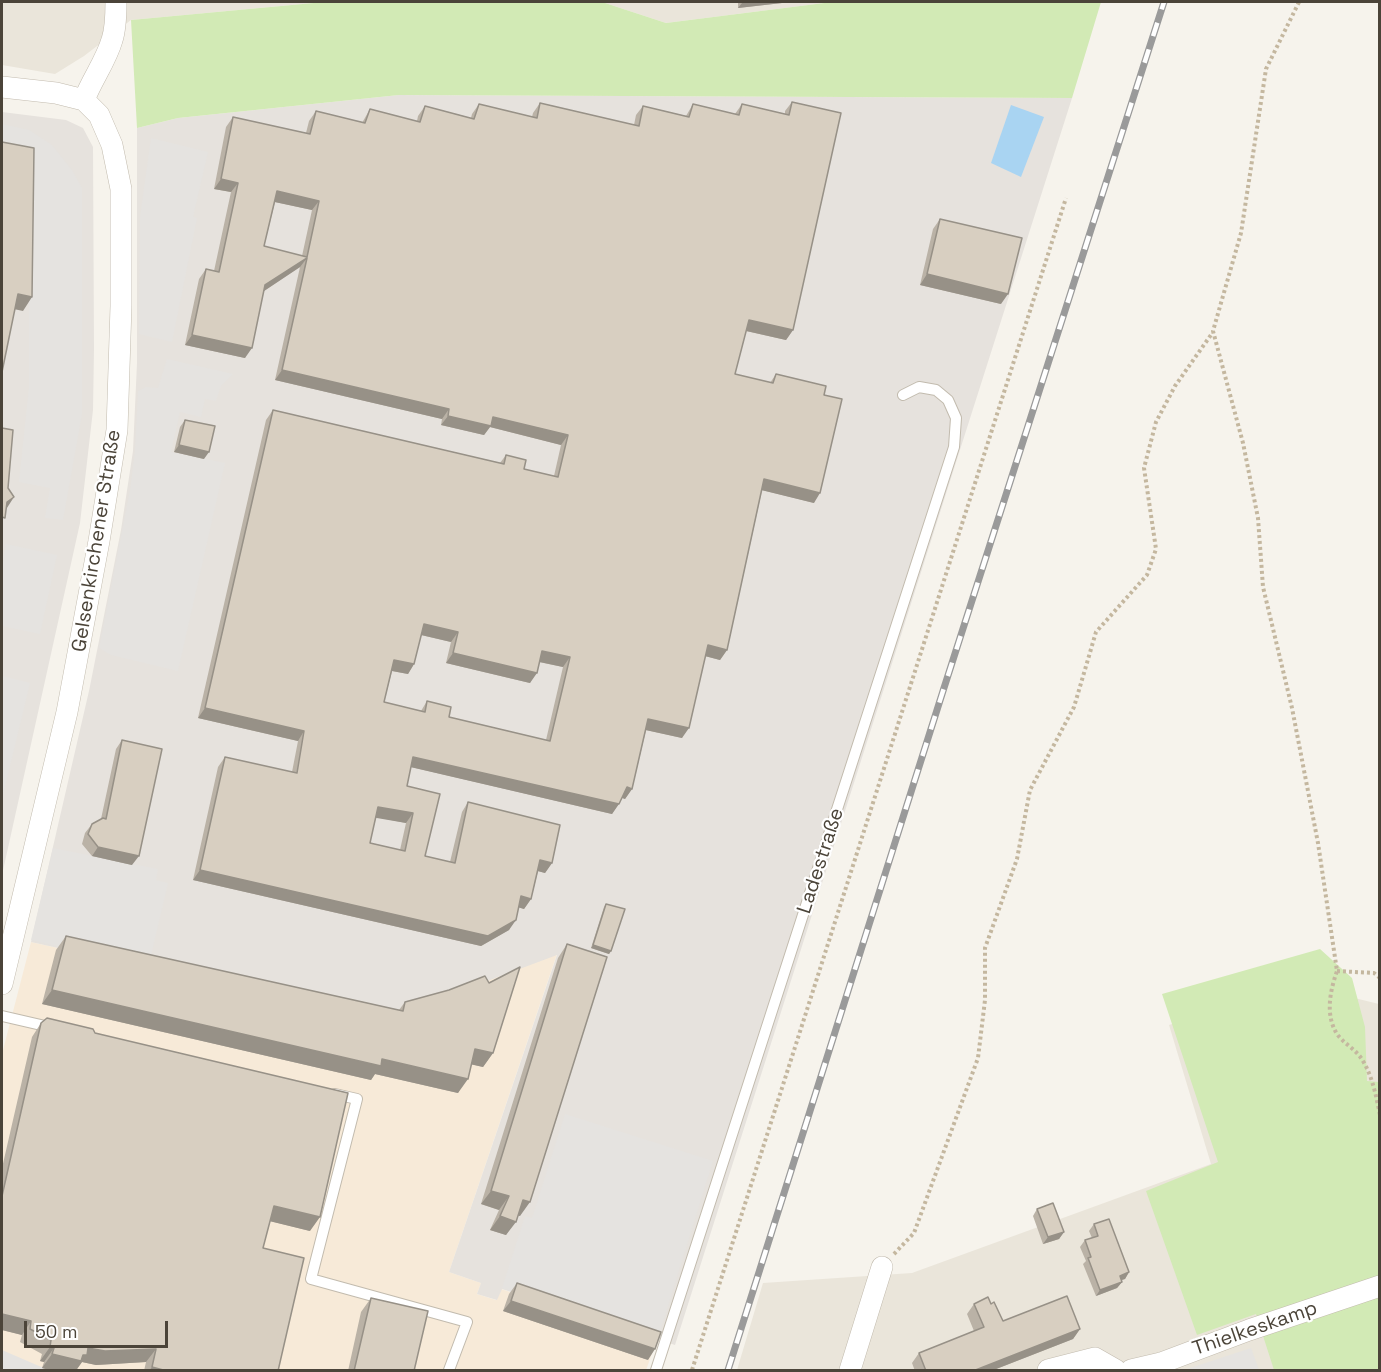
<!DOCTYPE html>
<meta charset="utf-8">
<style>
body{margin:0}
#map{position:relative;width:1381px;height:1372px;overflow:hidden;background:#f6f3ec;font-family:"Space Grotesk",sans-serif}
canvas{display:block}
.frame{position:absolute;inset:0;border:3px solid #4b4439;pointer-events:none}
.scale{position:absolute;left:24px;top:1321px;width:144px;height:27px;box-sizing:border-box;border:3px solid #4b4439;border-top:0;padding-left:8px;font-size:18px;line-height:21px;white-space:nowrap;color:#4b4439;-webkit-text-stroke:4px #fff;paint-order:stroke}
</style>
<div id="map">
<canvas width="1381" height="1372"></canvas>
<div class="frame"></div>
<div class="scale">50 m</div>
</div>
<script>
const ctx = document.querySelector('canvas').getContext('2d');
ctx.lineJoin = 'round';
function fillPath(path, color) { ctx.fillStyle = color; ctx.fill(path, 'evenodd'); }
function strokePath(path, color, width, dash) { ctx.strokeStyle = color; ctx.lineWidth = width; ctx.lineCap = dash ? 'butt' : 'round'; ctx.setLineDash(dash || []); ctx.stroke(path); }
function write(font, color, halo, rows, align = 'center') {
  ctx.font = font + ' "Space Grotesk",sans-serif'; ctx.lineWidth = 4.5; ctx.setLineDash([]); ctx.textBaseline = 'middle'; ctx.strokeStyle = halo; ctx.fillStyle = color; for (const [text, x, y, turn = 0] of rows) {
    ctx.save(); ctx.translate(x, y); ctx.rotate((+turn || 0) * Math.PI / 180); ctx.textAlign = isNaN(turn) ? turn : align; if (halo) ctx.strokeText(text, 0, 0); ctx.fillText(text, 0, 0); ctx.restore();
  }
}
fillPath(new Path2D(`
 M2 2H324L131 20 84 56 55 74 2 65Z
 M602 2H832L666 23Z
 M1297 984 1379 1004V1370H737L763 1283 912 1273 1211 1164 1169 1025Z`), '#eae5da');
fillPath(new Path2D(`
 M31 942 382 1020 557 954 449 1272 481 1283 477 1294 496 1300 501 1289 657 1340 646 1370H2V1054Z`), '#f7ead8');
fillPath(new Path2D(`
 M399 95 1072 98 675 1345 502 1289 497 1300 477 1294 481 1283 449 1272 557 955 383 1020 31 942 89 691 121 530 133 451 137 363V128L178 118Z
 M2 112 66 120 83 128 93 147 94 349 93 410 80 523 2 875Z`), '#e6e2dd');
fillPath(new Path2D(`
 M324 2H602L666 23 832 2H1101L1072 98 399 95 178 118 137 128 131 20Z
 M1320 949 1352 978 1365 1027 1367 1081 1379 1082V1370H1274L1256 1314 1197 1335 1146 1191 1218 1162 1162 994Z`), '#d2eab5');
fillPath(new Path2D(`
 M2 124 29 130 52 145 72 170 82 188V414L63 520 45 518 50 488 19 482 29 387V210L2 157Z
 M151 138 208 152 193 217 197 218 172 342 139 334 140 217Z
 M167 359 233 374 221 386 216 401 205 399 201 417 180 412 171 452 225 463 178 671 111 655 99 648 130 490 135 450 138 391 146 387 158 388Z
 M6 544 57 555 40 634 2 626V566Z
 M2 676 30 683 2 799Z
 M53 848 158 869 156 880 168 883 148 968 31 940Z
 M565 1114 713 1161 658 1338 502 1288 525 1216 532 1218Z
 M1251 1348 1259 1370H1184Z
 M2 1350 39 1366 51 1370H2Z`), '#e5e3e0');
fillPath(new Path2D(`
 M1011 105 1044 117 1021 177 991 163Z`), '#a9d4f2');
const lane = new Path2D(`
 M2 1016 54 1028
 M335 1094 357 1099 311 1279 467 1322 449 1370
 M656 1370 954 447 956 418 948 400 936 390 919 387 903 395`);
const street = new Path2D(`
 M2 87 56 93 84 100
 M84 100C92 79 106 61 112 40 116 28 116 14 116 2
 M2 984 67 712 99 541 117 430 121 306V189L112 145 99 115 84 100
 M850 1370 882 1267
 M1048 1370 1095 1358 1116 1370
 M1131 1370 1161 1363 1249 1330 1380 1286`);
strokePath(lane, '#c2bbae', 12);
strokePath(street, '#c2bbae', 22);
strokePath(new Path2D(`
 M1299 2 1266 69 1241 233 1213 331 1243 443 1258 518 1263 587 1292 708 1318 843 1337 971C1330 991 1325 1015 1337 1034 1344 1044 1357 1050 1363 1061 1373 1078 1376 1096 1380 1115
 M1337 971 1374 973 1380 978
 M894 1254 914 1233 978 1058 985 1000V948L1017 859 1030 790 1074 707 1096 632 1147 575 1156 549 1144 468 1156 422 1175 386 1213 332
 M692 1370 1066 198`), '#c4b79f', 4, [3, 3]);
strokePath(lane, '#fff', 10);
strokePath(street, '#fff', 21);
const rail = new Path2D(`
 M728 1370 943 691 1164 2`);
strokePath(rail, '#9a9a9a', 7);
strokePath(rail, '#fff', 4.5, [14]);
fillPath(new Path2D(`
 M738 2H783L782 3 738 8Z
 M792 102 793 330 786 340 746 331 735 374 770 383 776 374 824 395 814 503 762 490 727 650 720 660 705 656 682 738 646 730 632 789 625 799 622 798 612 814 411 767 407 786 425 856 450 862 462 812 468 802 552 863 545 873 538 871 531 899 524 909 518 907 509 930 481 946 193 880 218 767 225 757 292 772 298 741 198 718 266 420 273 410 500 463 506 455 524 469 554 476 561 445 490 427 484 435 441 425 442 419 275 380 300 267 264 291 245 358 185 345 199 279 206 269 214 271 231 192 214 189 226 127 233 117 306 133 309 121 316 111 362 123 370 109 417 121 418 116 425 106 471 118 472 114 479 104 532 117 533 113 540 103 634 125 636 115 643 106 686 116 693 104 735 114 742 104 785 114V111ZM275 202 312 210 302 256 264 246ZM421 635 451 642 446 663 530 683 539 662 563 667 546 740 449 717 427 701 421 711 384 702 392 671 408 674 414 664ZM376 817 406 823 400 850 370 843Z
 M940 219 1001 304 920 285 933 229Z
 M185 420 204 459 174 452 180 427Z
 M122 740 132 865 92 856 82 844 85 833 92 824 101 819 116 749Z
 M606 904 611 951 609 954 591 948 604 907Z
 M66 936 399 1010 405 1002 493 1053 483 1067 471 1064 458 1093 375 1074 371 1080 42 1004 56 950Z
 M567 944 520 1216 518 1215 506 1235 490 1230 499 1210 481 1204 558 958Z
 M41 1023 95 1033 310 1231 270 1221 263 1248 278 1371H144L146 1362 96 1365 82 1362 77 1369H76L74 1371H53L42 1368 44 1362 40 1361 42 1354 20 1342 22 1335 2 1330V1168L32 1037Z
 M1037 1209 1064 1232 1059 1239 1043 1244 1033 1216Z
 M1094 1224 1129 1272 1125 1279 1121 1280 1122 1282 1117 1288 1096 1296 1083 1264 1086 1261 1080 1247 1085 1240 1092 1238 1089 1231Z
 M517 1283 648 1360 503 1311 509 1294Z
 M371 1298 414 1371H348L361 1312Z
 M974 1304H991L1003 1321 1080 1329 1073 1339 991 1371H915L912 1363 919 1353 974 1331 967 1314Z`), '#bab2a6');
fillPath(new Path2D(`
 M752 2H783L782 3 738 8 742 3Z
 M221 179 238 183 231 192 214 189Z
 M277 191 319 201 312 210 270 201Z
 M307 258 300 267 258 295 265 285Z
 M927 274 1008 294 1001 304 920 285Z
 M18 294 32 297 23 311 9 308Z
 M749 320 793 330 786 340 742 330Z
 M192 335 252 348 245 358 185 345Z
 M282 370 449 409 442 419 275 380Z
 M448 416 493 417 568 435 561 445 490 427 484 435 441 425Z
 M179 445 209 452 204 459 174 452Z
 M764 479 820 493 814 503 757 489Z
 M14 497 5 511 7 502Z
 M424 624 458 632 451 642 417 634Z
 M708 645 727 650 720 660 701 655Z
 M542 651 570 657 563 667 535 661Z
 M453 653 537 673 530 683 446 663Z
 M394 660 414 664 408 674 387 670Z
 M205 708 304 731 298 741 198 718Z
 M648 719 689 728 682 738 641 729Z
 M413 757 619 804 612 814 406 766Z
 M627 787 632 789 625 799 620 797Z
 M378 807 413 813 406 823 371 817Z
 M98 847 139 856 132 865 92 856Z
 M540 860 552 863 545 873 534 870Z
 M200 870 516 920 509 930 481 946 193 880Z
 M521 896 531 899 524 909 514 906Z
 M593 945 611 951 609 954 591 948Z
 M52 990 382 1059 468 1079 458 1093 375 1074 371 1080 42 1004Z
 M475 1049 493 1053 483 1067 465 1063Z
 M491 1191 509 1196 499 1210 481 1204Z
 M523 1200 530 1202 520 1216 513 1214Z
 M274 1206 320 1217 310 1231 265 1220Z
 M500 1216 516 1222 506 1235 490 1230Z
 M1064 1232 1059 1239 1043 1244 1048 1237Z
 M1129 1272 1125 1279 1115 1282 1120 1276Z
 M1122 1282 1117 1288 1096 1296 1100 1290Z
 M511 1301 655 1349 648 1360 503 1311Z
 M2 1314 31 1321 22 1335 2 1330Z
 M1080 1329 1073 1339 991 1371H973Z
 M50 1347 54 1348 44 1362 40 1361Z
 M88 1348 156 1349 146 1362 96 1365 82 1362 77 1369H76L74 1371H53L42 1368 52 1354Z
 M152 1367 167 1371H149Z`), '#979187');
const building = new Path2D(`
 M792 102 841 113 793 330 749 320 735 374 773 383 776 374 826 386 824 395 842 399 820 493 764 479 727 650 708 645 689 728 648 719 632 789 627 787 619 804 413 757 407 786 440 794 425 856 455 863 468 802 560 825 552 863 540 860 531 899 521 896 516 920 488 936 200 870 225 757 297 773 304 731 205 708 273 410 504 464 506 455 526 460 524 469 558 477 568 435 493 417 491 426 448 416 449 409 282 370 307 258 265 285 252 348 192 335 206 269 219 272 238 183 221 179 233 117 310 134 316 111 365 123 370 109 420 122 425 106 474 119 479 104 537 118 540 103 639 126 643 106 689 117 693 104 739 115 742 104 789 115ZM277 191 319 201 307 257 264 246ZM424 624 458 632 453 653 537 673 542 651 570 657 550 741 449 717 451 707 427 701 425 712 384 702 394 660 414 664ZM378 807 413 813 405 851 370 843Z
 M2 142 34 148 32 297 18 294 2 372Z
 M940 219 1022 238 1008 294 927 274Z
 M185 420 215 426 209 452 179 445Z
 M2 428 13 430 8 488 14 497 7 502 5 518 2 517Z
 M122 740 162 749 139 856 98 847 88 834 92 824 103 818 106 819Z
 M606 904 625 909 611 951 593 945Z
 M66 936 403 1011 405 1002 449 990 485 976 489 983 520 967 493 1053 475 1049 468 1079 382 1059 381 1066 52 990Z
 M567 944 607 957 530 1202 523 1200 516 1222 500 1216 509 1196 491 1191Z
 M47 1018 93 1029 95 1033 348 1093 320 1217 274 1206 263 1248 304 1258 278 1371H167L152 1367 156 1349 105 1351 88 1348 87 1355H83L81 1361 52 1354 54 1348 50 1347 51 1340 30 1329 31 1321 2 1314V1196L41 1023Z
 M1053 1203 1064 1232 1048 1237 1037 1209Z
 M1109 1219 1129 1272 1120 1276 1122 1282 1100 1290 1088 1258 1091 1257 1085 1240 1098 1236 1094 1224Z
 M517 1283 661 1332 655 1349 511 1301Z
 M1067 1296 1080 1329 973 1371H926L919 1353 984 1327 974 1304 988 1297 991 1304 994 1302 1003 1321Z
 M371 1298 428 1311 414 1371H354Z`);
fillPath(building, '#d8cfc1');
strokePath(building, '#979187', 1.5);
write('20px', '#4b4439', '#fff', [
 ["Gelsenkirchener Straße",97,541,-81],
 ["Ladestraße",821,861,-72],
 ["Thielkeskamp",1255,1329,-19]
]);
</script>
